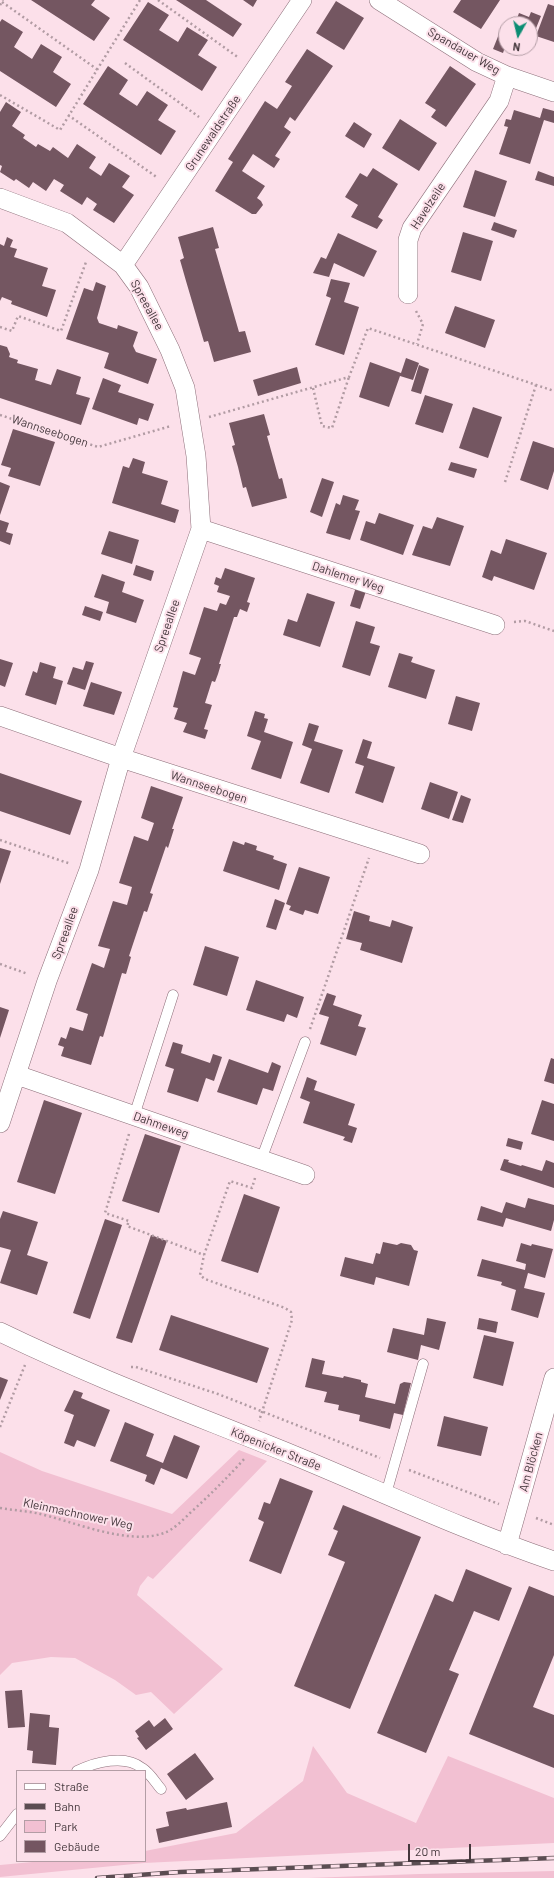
<!DOCTYPE html>
<meta charset="utf-8">
<style>
body{margin:0}
#map{position:relative;width:554px;height:1878px;overflow:hidden;background:#fce0ea;font-family:Barlow,sans-serif}
canvas{display:block}
.legend{position:absolute;left:16px;top:1770px;width:130px;height:92px;box-sizing:border-box;background:#fce0ea;border:1px solid #b39da5;margin:0;padding:5px 7px;list-style:none;font-size:12px;color:#45383d}
.legend li{display:flex;align-items:center;gap:8px;height:20px}
.legend b{width:20px;border:1px solid #b39da5}
.north{position:absolute;left:498px;top:16px;width:40px;height:40px;box-sizing:border-box;background:#fce0ea;border:1px solid #b39da5;border-radius:50%;rotate:188deg;font-size:11px;font-weight:700;line-height:16px;text-align:center;color:#45383d}
.north::after{content:'';display:block;margin:auto;width:14px;height:18px;background:#0b8d73;clip-path:polygon(50% 0,100% 100%,50% 72%,0 100%)}
.scale{position:absolute;left:408px;top:1844px;width:63px;height:18px;box-sizing:border-box;border:2px solid #45383d;border-top:0;padding-left:5px;font-size:12px;line-height:14px;white-space:nowrap;color:#45383d;-webkit-text-stroke:3px #fce0ea;paint-order:stroke}
</style>
<div id="map">
<canvas width="554" height="1878"></canvas>
<ul class="legend">
<li><b style="height:5px;background:#fff"></b>Straße</li>
<li><b style="height:5px;background:#5b4d52"></b>Bahn</li>
<li><b style="height:11px;background:#f2c0d2"></b>Park</li>
<li><b style="height:11px;background:#745661"></b>Gebäude</li>
</ul>
<div class="north">N</div>
<div class="scale">20 m</div>
</div>
<script>
const ctx = document.querySelector('canvas').getContext('2d');
ctx.lineJoin = 'round';
function fillPath(path, color) { ctx.fillStyle = color; ctx.fill(path, 'evenodd'); }
function strokePath(path, color, width, dash) { ctx.strokeStyle = color; ctx.lineWidth = width; ctx.lineCap = dash ? 'butt' : 'round'; ctx.setLineDash(dash || []); ctx.stroke(path); }
function write(font, color, halo, rows, align = 'center') {
  ctx.font = font + ' Barlow,sans-serif'; ctx.lineWidth = 4; ctx.setLineDash([]); ctx.textBaseline = 'middle'; ctx.strokeStyle = halo; ctx.fillStyle = color; for (const [text, x, y, turn = 0] of rows) {
    ctx.save(); ctx.translate(x, y); ctx.rotate((+turn || 0) * Math.PI / 180); ctx.textAlign = isNaN(turn) ? turn : align; if (halo) ctx.strokeText(text, 0, 0); ctx.fillText(text, 0, 0); ctx.restore();
  }
}
fillPath(new Path2D(`
 M239 1450 267 1461 153 1579 148 1576 140 1586 137 1595 223 1669 174 1714 151 1692 136 1695 115 1680 75 1658 51 1657 12 1663 0 1675V1452L42 1471 172 1514Z
 M313 1746 347 1793 416 1823 448 1756 554 1798V1843L144 1863 0 1877V1865L43 1861H145V1851L236 1833 303 1781Z
 M554 1871V1878H308L419 1874Z`), '#f2c0d2');
fillPath(new Path2D(`
 M31 0H95L91 5 110 18 94 41Z
 M176 0H206L242 24 233 37Z
 M243 0H257L253 7Z
 M461 0H500L481 29 453 12Z
 M336 1 364 18 344 50 316 33Z
 M148 2 169 15 159 30 178 42 187 27 208 40 198 55 217 67 202 91 123 40Z
 M548 4 554 6V42L536 36Z
 M531 12 541 16 532 38 530 37V24H515L519 13 529 17Z
 M2 19 23 32 14 47 32 59 41 44 62 57 53 72 71 84 56 107 0 71V22Z
 M499 34 506 37V44L503 53 493 49Z
 M307 49 333 66 295 121 290 117 284 127 291 132 275 156 280 159 274 168 253 154 242 171 265 186 257 198 261 201 263 205 256 214H252L215 191 233 162 228 159 265 101 277 109 285 97 292 86 285 82Z
 M108 66 128 80 119 94 137 106 147 91 168 105 158 120 176 131 161 155 83 104Z
 M450 66 476 84 446 127 431 117 436 110 425 103Z
 M6 102 21 112 12 126 25 135 23 138 36 147 38 144 50 151 53 147 68 158 77 144 96 157 89 168 101 176 109 163 130 176 122 187 134 195 114 223 93 210 97 204 87 197 82 205 60 191 64 185 54 179 46 191 33 182 29 188 16 179 14 181 0 172 2 166 0 165V112Z
 M543 108 554 111V123L544 120 530 164 499 154 508 127 504 126 506 119 511 120 514 110 540 118Z
 M400 119 437 143 419 171 382 148Z
 M354 122 372 134 364 148 345 136Z
 M373 168 398 184 378 217 383 220 377 229 351 217 358 205 345 197 360 173 367 177Z
 M475 170 507 181 495 217 463 207Z
 M538 171 554 177V186L535 180Z
 M494 222 517 230 514 238 491 230Z
 M213 227 219 248 215 249 239 332 245 331 251 352 214 362 208 341 204 342 186 281 180 260 184 258 178 237Z
 M463 232 493 241 481 281 451 272Z
 M338 233 377 251 364 277 334 263 329 277 313 273 321 257 326 259Z
 M7 237 13 240 10 247 17 249 14 257 48 268 42 286 56 290 47 317 11 304 12 301 2 297 0 301V244L4 246Z
 M331 279 350 283 344 302 359 307 344 355 315 345 331 298 326 296Z
 M96 282 106 286 97 318 99 323 117 329 118 325 138 332 133 346 136 352 157 359 148 384 104 368 109 353 66 339 84 288 93 291Z
 M455 306 495 320 485 348 445 333Z
 M0 345 7 347 10 354 9 357 18 360 17 363 38 369 35 380 51 385 57 369 81 377 76 394 90 398 81 425 0 398Z
 M406 358 419 363 413 380 400 376 389 407 359 397 370 362 401 373Z
 M419 365 429 369 421 394 411 391Z
 M297 367 301 383 258 396 253 380Z
 M103 378 121 385 118 392 154 404 148 421 139 418 137 425 92 409Z
 M425 395 453 404 443 433 415 424Z
 M473 407 502 417 488 458 459 448Z
 M264 414 270 435 267 436 279 479 282 478 287 498 252 507 246 487 243 488 238 467 232 446 235 445 229 423Z
 M13 429 55 442 40 486 8 476 11 468 1 465Z
 M533 441 554 448V471L548 490 520 480Z
 M133 458 145 462 142 473 168 481 161 504 179 510 175 523 112 503 123 466 129 468Z
 M451 462 477 469 474 478 448 470Z
 M322 478 334 482 322 517 310 512Z
 M0 482 10 486 0 515Z
 M343 495 359 500 355 510 360 511 350 540 326 533 336 503 340 505Z
 M379 513 414 525 403 555 360 540 366 521 375 524Z
 M437 517 464 526 450 566 412 555 423 526 432 529Z
 M0 520 9 523 6 532 13 534 10 545 0 541Z
 M109 531 139 540 132 564 101 554Z
 M506 539 547 553 534 590 494 576 492 581 482 577 491 550 501 554Z
 M136 565 154 571 151 581 133 575Z
 M225 568 255 578 247 602 250 603 247 612 240 609 237 617H234L219 664H221L218 674 215 682 212 681 205 703 212 705 204 729 208 730 205 739 183 732 187 723 174 719 178 708 173 707 183 671 195 675 201 658 189 654 204 607 217 611 220 603 226 605 230 596 217 592 219 586 214 584 216 577 221 579Z
 M102 574 125 582 122 592 144 600 136 623 106 613 109 602 94 597Z
 M356 587 366 591 360 609 350 606Z
 M307 593 335 602 320 647 283 635 288 619 297 622Z
 M85 606 103 612 100 621 82 615Z
 M356 621 375 627 370 643 380 646 370 676 342 667Z
 M399 653 413 657 411 662 435 670 426 699 388 687Z
 M0 659 13 663 5 687 0 685Z
 M86 661 94 663 85 690 67 684 73 667 83 670Z
 M40 662 56 667 53 678 63 681 56 705 25 695 33 671 37 673Z
 M91 682 122 692 114 715 83 706Z
 M456 696 480 703 472 731 448 724Z
 M255 711 265 714 264 718 268 719 264 732 293 742 281 779 251 769 261 741 247 736Z
 M309 723 319 726 314 741 343 750 329 793 300 783 312 749 302 745Z
 M363 739 372 742 367 758 395 767 383 803 355 793 364 766 355 763Z
 M0 773 82 801 70 835 0 811Z
 M430 782 458 792 449 819 421 809Z
 M151 786 183 797 172 829H174L168 848 166 846 150 893 153 894 147 912 144 911 129 956 131 957 126 974 122 973 103 1037 100 1036 91 1065 61 1056 64 1047 58 1045 61 1037 66 1039 70 1027 83 1031 88 1014 76 1010 92 963 104 968 110 949 98 946 113 901 127 905 132 887 119 883 134 836 148 841 154 823 141 818Z
 M461 795 471 799 463 823 452 820Z
 M233 841 244 845 245 842 257 846 256 850 274 856 273 859 287 864 279 890 223 871Z
 M0 848 11 851 0 884Z
 M299 867 330 877 318 914 305 910 303 915 289 910 291 906 286 904Z
 M275 899 285 903 276 930 266 927Z
 M354 911 370 916 369 921 390 927 392 920 413 927 402 963 360 950 362 943 346 939Z
 M205 946 239 957 227 996 193 985Z
 M256 980 304 997 297 1018 287 1014 284 1022 246 1010Z
 M327 993 336 996 333 1005 362 1015 358 1026 366 1028 356 1056 320 1044 329 1017 319 1014Z
 M0 1007 9 1010 0 1038Z
 M173 1042 183 1045 181 1053 210 1063 213 1054 222 1057 214 1081 206 1078 198 1102 167 1092 174 1069 165 1066Z
 M551 1058 554 1059V1084L544 1081Z
 M229 1059 268 1073 272 1062 281 1066 273 1091 263 1088 257 1105 217 1092Z
 M307 1077 317 1081 314 1090 355 1104 348 1125 357 1128 352 1143 343 1140 345 1137 303 1123 310 1102 300 1098Z
 M44 1100 82 1113 55 1194 17 1182Z
 M542 1100 554 1104V1141L531 1134Z
 M145 1134 181 1146 159 1213 122 1201Z
 M508 1138 523 1142 521 1150 506 1146Z
 M504 1159 509 1160 508 1162 521 1166 522 1165 542 1171 546 1160 554 1163V1188L500 1170Z
 M244 1194 280 1207 258 1273 221 1261Z
 M528 1198 554 1205V1220L551 1231 506 1218 503 1227 477 1220 481 1206 502 1213 506 1202 525 1208Z
 M3 1211 38 1222 27 1255 48 1262 37 1295 0 1283 11 1250 0 1247V1219Z
 M105 1219 122 1225 90 1319 73 1313Z
 M151 1235 167 1241 132 1343 116 1338Z
 M383 1242 397 1245 401 1243 411 1245 414 1250 418 1251 409 1286 376 1277 374 1285 340 1276 345 1257 373 1264 376 1253 380 1254Z
 M521 1243 531 1246 532 1244 553 1249 545 1278 528 1273 524 1288 545 1293 538 1318 511 1310 516 1290 501 1285 502 1282 477 1276 482 1259 525 1270 526 1264 516 1261Z
 M171 1315 269 1348 257 1383 159 1350Z
 M427 1318 446 1322 439 1350 421 1345 418 1360 387 1352 393 1328 424 1335Z
 M479 1318 498 1322 496 1333 477 1329Z
 M484 1335 514 1342 503 1386 473 1378Z
 M312 1358 325 1361 322 1374 343 1378 344 1376 361 1380V1382L368 1384 365 1397 395 1404 400 1384 404 1382 411 1383 403 1415 394 1413 390 1429 359 1421 360 1415 338 1410 339 1405 324 1402 327 1392 305 1387Z
 M0 1377 8 1380 0 1400Z
 M74 1390 83 1393 81 1398 110 1410 95 1447 77 1440 74 1447 64 1443 74 1415 64 1411Z
 M444 1416 488 1427 481 1456 437 1446Z
 M125 1422 154 1434 146 1456 163 1463 174 1435 200 1446 187 1479 161 1468 154 1485 145 1481 147 1475 110 1461Z
 M280 1478 313 1491 281 1574 249 1561 264 1522 258 1519 264 1502 270 1504Z
 M343 1505 421 1537 350 1709 294 1686 345 1562 328 1555 338 1531 333 1529Z
 M466 1569 512 1588 499 1621 474 1611 449 1670 459 1674 426 1753 377 1733 435 1594 453 1602Z
 M529 1586 554 1596V1655L533 1707 554 1715V1768L469 1734Z
 M22 1690 25 1727 8 1728 5 1691Z
 M30 1713 50 1715 49 1727 59 1728 56 1765 32 1763 33 1751 27 1750Z
 M165 1718 173 1729 146 1750 137 1738 139 1737 135 1731 149 1720 154 1727Z
 M195 1753 214 1779 186 1800 167 1774Z
 M227 1802 232 1827 159 1843 156 1829 169 1826 166 1812 186 1808 187 1810Z`), '#745661');
const lane = new Path2D(`
 M134 1116 173 995
 M261 1160 305 1042
 M386 1494 423 1364
 M77 1771C95 1762 125 1754 142 1768 150 1773 155 1782 161 1789
 M0 1836 17 1814`);
const street = new Path2D(`
 M379 0 477 62 507 76 554 92
 M0 198 67 223 123 265 139 287 170 350 185 388 196 456 201 529 121 758 89 870 47 981 0 1123
 M123 265 302 0
 M408 294V240L412 228 499 101 507 76
 M201 529 495 625
 M0 716 121 758 420 854
 M17 1075 305 1175
 M0 1332C95 1378 195 1415 293 1455 380 1491 465 1531 554 1561
 M507 1545 554 1378`);
strokePath(lane, '#8c6e79', 11);
strokePath(street, '#8c6e79', 20);
strokePath(new Path2D(`
 M158 0 239 58
 M2 2 98 70
 M0 5 3 0
 M125 63 199 117
 M0 95 60 130 140 0
 M68 115 158 178
 M416 311 423 324 417 344
 M0 327 12 331 18 316 61 331 86 262
 M313 388 322 426 332 428 349 377
 M0 415 98 447 171 426
 M209 417 349 377 368 328 554 391
 M505 482 536 385
 M514 622 525 621 554 631
 M0 840 71 864
 M0 964 28 974
 M310 1029 369 858
 M129 1134 105 1213 129 1221 127 1226 204 1255
 M255 1178 252 1188 230 1181 204 1255 200 1275 205 1279 285 1308 291 1312 292 1320 259 1421
 M131 1367H136L218 1394 380 1458
 M0 1427 25 1365
 M409 1470 499 1504
 M0 1508C12 1510 24 1511 36 1513 73 1521 127 1546 164 1533 173 1530 183 1520 190 1513 210 1495 228 1477 246 1457
 M536 1518 554 1525`), '#b19ba3', 2.5, [2, 3]);
strokePath(lane, '#fff', 10);
strokePath(street, '#fff', 19);
const rail = new Path2D(`
 M97 1878 180 1872 554 1858`);
strokePath(rail, '#5b4d52', 4.5);
strokePath(rail, '#fce0ea', 3, [9]);
write('12px', '#45383d', '#fce0ea', [
 ["Spandauer Weg",464,51,30],
 ["Grunewaldstraße",213,133,-56],
 ["Havelzeile",428,206,-57],
 ["Spreeallee",147,305,61],
 ["Wannseebogen",50,431,18],
 ["Dahlemer Weg",348,577,18],
 ["Spreeallee",167,626,-71],
 ["Wannseebogen",209,787,18],
 ["Spreeallee",65,933,-70],
 ["Dahmeweg",161,1125,19],
 ["Köpenicker Straße",276,1449,22],
 ["Am Blöcken",531,1462,-75],
 ["Kleinmachnower Weg",78,1514,12]
]);
</script>
